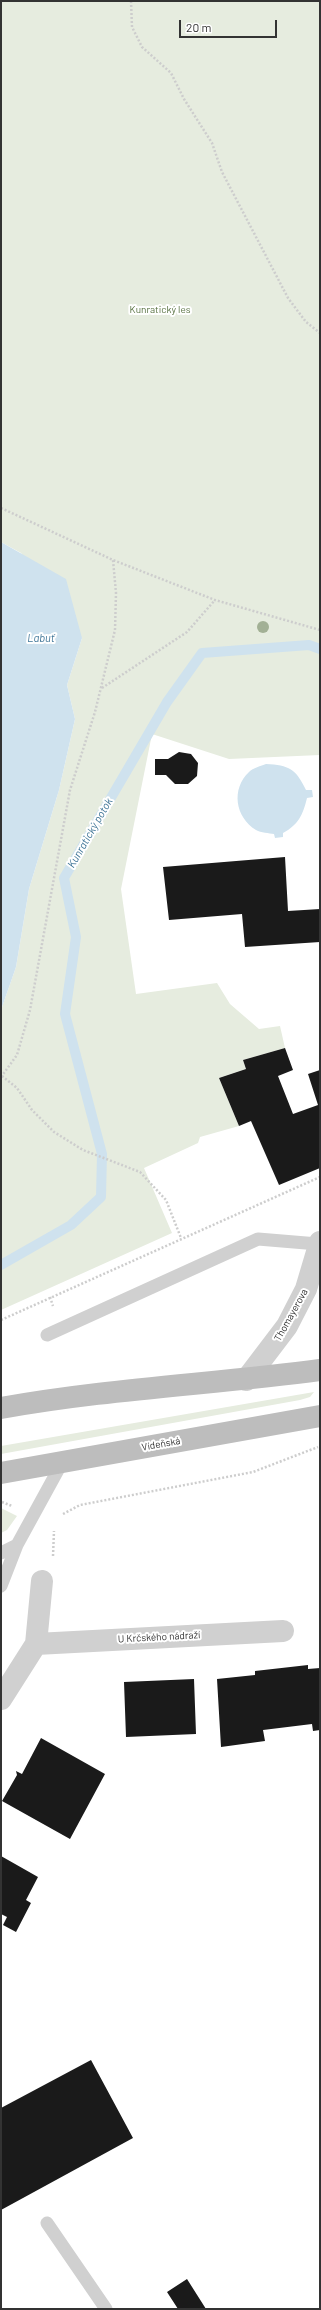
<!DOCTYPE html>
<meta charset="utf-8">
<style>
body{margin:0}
#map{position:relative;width:321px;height:2310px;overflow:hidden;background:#fff;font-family:Barlow,sans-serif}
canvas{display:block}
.frame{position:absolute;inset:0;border:2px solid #333;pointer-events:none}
.scale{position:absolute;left:179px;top:20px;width:98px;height:18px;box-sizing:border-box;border:2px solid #333;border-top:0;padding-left:5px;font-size:12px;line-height:14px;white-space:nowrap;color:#333;-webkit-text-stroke:3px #fff;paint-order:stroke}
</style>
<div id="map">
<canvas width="321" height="2310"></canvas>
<div class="frame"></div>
<div class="scale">20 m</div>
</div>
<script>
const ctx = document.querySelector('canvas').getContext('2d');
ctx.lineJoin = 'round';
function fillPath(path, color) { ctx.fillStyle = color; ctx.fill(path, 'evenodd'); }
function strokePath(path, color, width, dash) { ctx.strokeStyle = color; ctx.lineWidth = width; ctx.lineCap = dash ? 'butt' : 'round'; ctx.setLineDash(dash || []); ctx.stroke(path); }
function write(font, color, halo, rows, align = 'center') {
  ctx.font = font + ' Barlow,sans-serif'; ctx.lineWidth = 4; ctx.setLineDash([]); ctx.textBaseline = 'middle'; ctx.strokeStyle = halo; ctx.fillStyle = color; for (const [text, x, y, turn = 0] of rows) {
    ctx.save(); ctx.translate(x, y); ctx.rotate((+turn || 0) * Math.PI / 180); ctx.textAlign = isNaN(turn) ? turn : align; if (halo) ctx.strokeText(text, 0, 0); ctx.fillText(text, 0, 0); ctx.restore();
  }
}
fillPath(new Path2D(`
 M1 1H320V755L229 759 152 734 121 889 136 994 217 983 230 1004 259 1029 280 1026 285 1048 243 1060 246 1069 219 1078 239 1126 200 1137 198 1143 144 1168 172 1233 1 1310V1010L16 967 29 889 59 790 75 719 67 685 82 638 21 553 1 542Z
 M314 1392 310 1397 300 1400 1 1454V1446Z
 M1 1508 17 1516 7 1530 1 1533Z`), '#e6ecdf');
fillPath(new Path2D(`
 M1 542 66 579 82 638 67 685 75 719 59 790 29 889 16 967 1 1010Z
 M266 764C289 765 296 769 306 790H312L313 797 307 798C303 815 298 825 283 833V837L275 838 274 834C269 833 261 833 256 830 235 817 231 789 249 772 253 768 261 766 266 764Z`), '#cfe2ee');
strokePath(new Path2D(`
 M1 1265 71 1225 101 1197 102 1154 65 1014 76 937 64 878 167 702 202 653 309 645 320 649`), '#cfe2ee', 10);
fillPath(new Path2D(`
 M179 752 191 754 198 763 197 776 188 784H175L166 775H155V759H168Z
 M285 857 288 911 320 909V942L245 947 242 914 169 920 163 867Z
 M285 1048 293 1070 278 1076 293 1114 318 1105 308 1074 320 1070V1168L279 1185 251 1121 239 1126 219 1078 246 1069 243 1060Z
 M308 1665V1669L320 1668V1730L313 1731 312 1724 263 1730 265 1741 221 1747 217 1679 255 1675V1671Z
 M194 1679 196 1734 126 1737 124 1682Z
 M41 1738 105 1774 70 1839 2 1801 17 1775 16 1771 22 1774Z
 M1 1856 38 1877 26 1900 31 1903 16 1932 3 1925 7 1917 1 1914Z
 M91 2060 133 2138 1 2210V2108Z
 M187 2279 206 2309H178L167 2292Z`), '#1a1a1a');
strokePath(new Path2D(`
 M131 1 132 27 142 47 171 73 184 99 212 143 222 172 288 298 306 322 320 333
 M1 508 113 560 215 600 320 630
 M102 688 187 632 215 600
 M2 1076 17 1088 32 1110 54 1132 83 1150 140 1172 166 1200 181 1238
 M1 1077 17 1055 30 1010 70 790 95 712 115 630 116 593 113 560
 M50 1297 53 1306
 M1 1320 320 1177
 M2 1502 12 1506
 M63 1514 80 1505 253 1472 318 1447
 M53 1556 54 1531`), '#cdcdcd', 2.5, [2, 2]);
strokePath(new Path2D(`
 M47 1335 258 1239 318 1244
 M1 1553 17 1545 63 1461
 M1 1586 17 1545
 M47 2223 106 2309`), '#d0d0d0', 13);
strokePath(new Path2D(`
 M246 1380 287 1326 306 1289 320 1242
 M36 1644 283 1631
 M1 1699 36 1644 42 1581`), '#d0d0d0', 22);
strokePath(new Path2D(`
 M1 1408C106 1389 214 1384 320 1370
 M1 1473 320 1416`), '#bdbdbd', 22);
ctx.fillStyle = '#a2b095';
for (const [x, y] of [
 [263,627]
]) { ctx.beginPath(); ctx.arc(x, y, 6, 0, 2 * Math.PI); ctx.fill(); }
write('10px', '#56703f', '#fff', [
 ["Kunratický les",160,310]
]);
write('10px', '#333', '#fff', [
 ["Thomayerova",291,1315,-61],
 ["Vídeňská",161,1444,-10],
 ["U Krčského nádraží",159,1637,-3]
]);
write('italic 11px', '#3f7597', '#fff', [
 ["Labuť",41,638],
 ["Kunratický potok",90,833,-60]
]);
</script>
